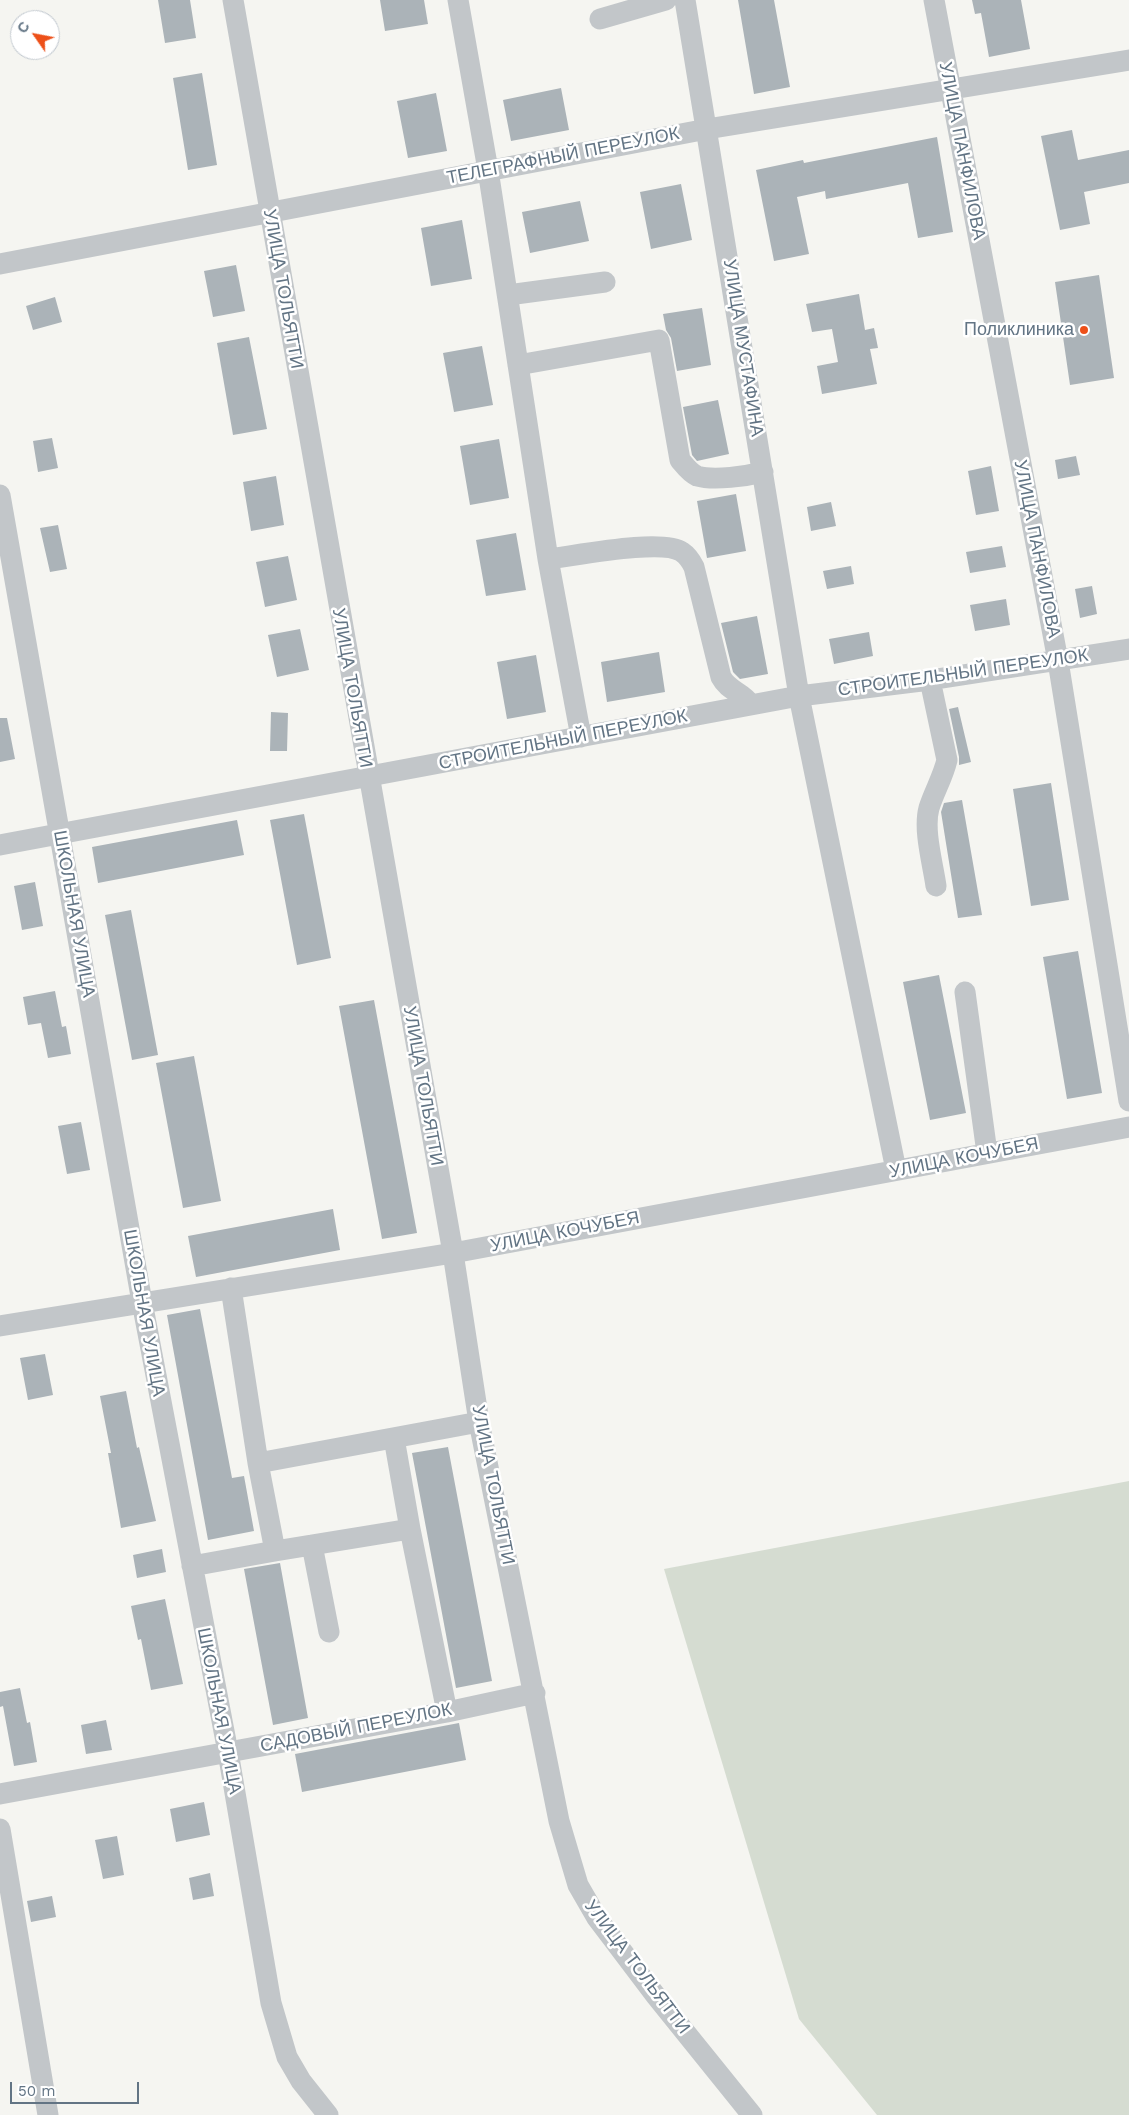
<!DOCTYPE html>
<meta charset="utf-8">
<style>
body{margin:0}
#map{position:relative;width:1129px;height:2115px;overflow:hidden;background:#f5f5f1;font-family:"Work Sans",sans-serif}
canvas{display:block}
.north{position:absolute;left:10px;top:10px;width:50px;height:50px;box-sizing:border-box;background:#fff;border:1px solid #c0c7ce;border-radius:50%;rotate:303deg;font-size:14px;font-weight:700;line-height:20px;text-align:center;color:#627484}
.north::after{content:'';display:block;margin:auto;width:18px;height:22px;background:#ed5019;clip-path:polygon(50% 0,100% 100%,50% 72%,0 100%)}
.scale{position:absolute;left:10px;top:2082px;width:129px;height:22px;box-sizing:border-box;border:2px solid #627484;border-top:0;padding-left:6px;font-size:15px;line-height:18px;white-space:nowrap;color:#627484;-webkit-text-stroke:4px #fff;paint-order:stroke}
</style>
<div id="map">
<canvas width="1129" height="2115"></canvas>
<div class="north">С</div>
<div class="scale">50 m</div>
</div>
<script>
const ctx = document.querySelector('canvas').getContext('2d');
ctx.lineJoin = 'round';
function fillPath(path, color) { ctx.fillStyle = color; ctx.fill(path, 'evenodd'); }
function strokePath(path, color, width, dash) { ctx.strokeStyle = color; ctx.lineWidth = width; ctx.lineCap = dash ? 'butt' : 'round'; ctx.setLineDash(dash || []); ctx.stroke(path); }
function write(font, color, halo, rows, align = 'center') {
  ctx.font = font + ' "Work Sans",sans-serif'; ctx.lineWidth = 5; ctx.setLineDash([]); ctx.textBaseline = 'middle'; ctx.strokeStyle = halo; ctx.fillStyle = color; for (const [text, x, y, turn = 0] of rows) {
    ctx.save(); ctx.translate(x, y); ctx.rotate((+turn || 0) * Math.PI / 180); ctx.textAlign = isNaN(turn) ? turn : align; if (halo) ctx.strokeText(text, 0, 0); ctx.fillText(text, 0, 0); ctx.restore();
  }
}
fillPath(new Path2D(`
 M1129 1481V2115H877L799 2019 664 1569Z`), '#d5dcd1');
fillPath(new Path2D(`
 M158 0H190L196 38 165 43Z
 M380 0H424L428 24 385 31Z
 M738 0H774L790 87 754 94Z
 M972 0H1021L1030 49 989 57 981 13 975 14Z
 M202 73 217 165 188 170 173 78Z
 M561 88 569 130 511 141 503 100Z
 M436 93 447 151 408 158 397 101Z
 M1072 130 1078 160 1129 150V183L1084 192 1090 224 1060 230 1041 136Z
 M937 137 953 232 918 238 908 183 826 199 825 191 797 197 809 254 774 261 756 170 803 160 804 163Z
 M681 184 692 240 651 249 640 192Z
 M580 201 589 241 530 253 522 212Z
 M462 220 472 279 431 286 421 228Z
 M236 265 245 311 213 317 204 271Z
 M1099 275 1114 378 1070 385 1055 282Z
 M859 294 865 330 874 328 878 348 870 349 877 384 822 394 817 366 838 362 832 329 812 332 806 304Z
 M55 297 62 322 33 330 26 306Z
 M702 308 711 365 677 371 671 338 666 330 663 314Z
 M249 337 267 429 233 435 217 343Z
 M482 346 493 405 454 412 443 353Z
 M718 400 729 454 697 461 692 455 683 407Z
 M52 438 58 468 38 472 33 441Z
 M499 439 509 498 470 505 460 446Z
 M1076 456 1080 475 1058 479 1055 460Z
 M991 466 999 511 976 515 968 471Z
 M276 476 284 525 251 531 243 482Z
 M736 494 746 551 707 558 697 501Z
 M831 502 836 526 811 531 807 507Z
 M58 525 67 569 50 572 40 528Z
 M516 533 526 590 486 596 476 540Z
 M1002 546 1006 567 970 573 966 552Z
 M288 556 297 600 265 607 256 562Z
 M851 566 854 584 827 589 823 571Z
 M1092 586 1097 614 1080 618 1075 589Z
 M1006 599 1010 625 975 631 970 605Z
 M757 616 768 674 740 679 733 672 721 623Z
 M300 629 309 670 277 677 268 635Z
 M869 632 873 656 834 664 829 639Z
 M659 652 665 692 607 702 601 662Z
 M536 655 546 712 507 719 497 662Z
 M958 707 971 762 959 765V757L949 709Z
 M271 712 288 713 287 751H270Z
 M0 718H7L15 759 0 762Z
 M1051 783 1069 900 1031 906 1013 789Z
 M962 800 982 915 958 918 941 812 944 803Z
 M304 814 331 958 297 965 270 820Z
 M237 820 244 855 98 883 92 847Z
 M35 882 43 926 22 930 14 886Z
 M131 910 158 1055 132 1060 105 915Z
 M1078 951 1102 1093 1067 1099 1043 957Z
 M939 975 966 1113 930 1120 903 982Z
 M55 991 62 1027 66 1026 71 1054 48 1058 41 1023 28 1025 23 997Z
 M374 1000 417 1233 382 1239 339 1006Z
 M194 1056 221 1201 183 1208 156 1063Z
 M81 1122 90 1170 67 1174 58 1126Z
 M333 1209 340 1250 196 1277 188 1236Z
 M200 1309 232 1478 244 1476 254 1531 208 1540 167 1315Z
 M45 1354 53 1395 28 1400 20 1358Z
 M126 1391 137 1448 139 1447 156 1521 121 1528 108 1453H111L100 1396Z
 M448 1447 492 1681 456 1688 412 1453Z
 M162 1549 166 1572 137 1578 133 1555Z
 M280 1563 308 1718 273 1725 244 1569Z
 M165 1599 183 1684 151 1690 141 1639 138 1640 131 1606Z
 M20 1688 27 1723 30 1722 37 1762 14 1766 3 1706 0 1707V1692Z
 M106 1720 112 1750 86 1754 81 1725Z
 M459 1723 466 1760 302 1792 295 1754Z
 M204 1802 210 1835 176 1842 170 1809Z
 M117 1836 124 1875 103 1879 95 1840Z
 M210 1873 214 1896 193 1900 189 1878Z
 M52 1896 56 1917 31 1922 27 1901Z`), '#abb3b8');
strokePath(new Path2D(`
 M233 0 453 1253 479 1422 559 1821 578 1885 597 1918 656 1996 752 2115
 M458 0 488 170 548 559 581 737
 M685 0 799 696 896 1170
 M934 0 1058 661 1129 1101
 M600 19 666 0
 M0 264 707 129 1129 60
 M508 295 605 282
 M518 365 659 340 680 460C685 466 690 473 697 476 714 481 747 476 763 472
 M0 495 142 1302 228 1752 271 2003 287 2057 301 2081 328 2115
 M548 559C575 556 662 538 682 552 688 556 691 561 694 567L721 677C729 692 742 691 751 705
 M930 680 947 760C943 777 934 792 929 808 923 830 933 864 936 886
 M0 845 799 696 930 680 1129 649
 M965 992 987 1153
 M231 1288 258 1463 275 1551
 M0 1326 453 1253 1129 1127
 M394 1438 410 1529 447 1712
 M258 1463 479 1422
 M312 1545 329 1632
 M192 1566 275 1551 410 1529
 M0 1794 447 1712 535 1693
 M0 1829 48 2115`), '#c2c6c9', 21);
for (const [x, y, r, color] of [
 [1084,330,5,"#ed5019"]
]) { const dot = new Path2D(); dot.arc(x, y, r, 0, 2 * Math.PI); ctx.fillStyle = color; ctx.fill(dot); strokePath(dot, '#fff', 2); }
write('18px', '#627484', '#fff', [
 ["УЛИЦА ПАНФИЛОВА",962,151,79],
 ["ТЕЛЕГРАФНЫЙ ПЕРЕУЛОК",563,156,-11],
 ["УЛИЦА ТОЛЬЯТТИ",283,289,80],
 ["УЛИЦА МУСТАФИНА",743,348,81],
 ["УЛИЦА ПАНФИЛОВА",1037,549,79],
 ["СТРОИТЕЛЬНЫЙ ПЕРЕУЛОК",963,673,-8],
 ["УЛИЦА ТОЛЬЯТТИ",352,688,80],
 ["СТРОИТЕЛЬНЫЙ ПЕРЕУЛОК",563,740,-11],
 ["ШКОЛЬНАЯ УЛИЦА",74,914,80],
 ["УЛИЦА ТОЛЬЯТТИ",423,1086,80],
 ["УЛИЦА КОЧУБЕЯ",964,1158,-11],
 ["УЛИЦА КОЧУБЕЯ",565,1232,-11],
 ["ШКОЛЬНАЯ УЛИЦА",144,1313,80],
 ["УЛИЦА ТОЛЬЯТТИ",493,1485,79],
 ["ШКОЛЬНАЯ УЛИЦА",219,1711,79],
 ["САДОВЫЙ ПЕРЕУЛОК",356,1728,-11],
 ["УЛИЦА ТОЛЬЯТТИ",637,1967,53]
]);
write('18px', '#627484', '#fff', [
 ["Поликлиника",1074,330]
], 'right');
</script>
